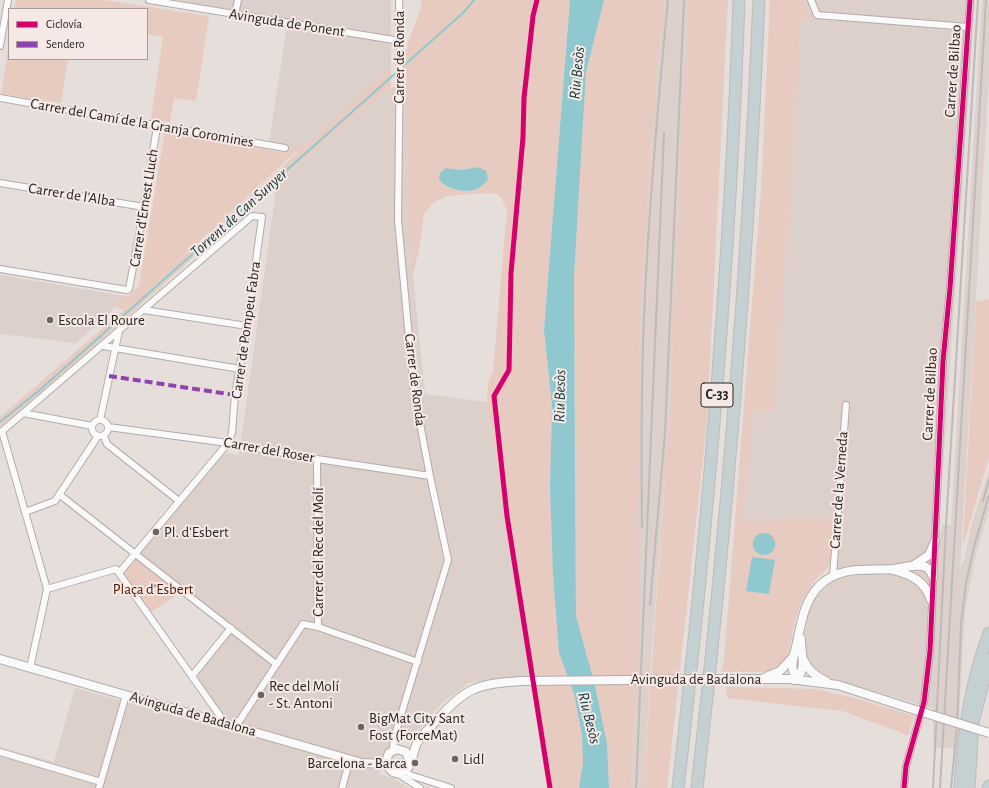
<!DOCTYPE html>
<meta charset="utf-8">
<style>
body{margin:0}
#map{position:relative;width:989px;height:788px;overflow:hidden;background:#e5dedb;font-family:"Alegreya Sans",sans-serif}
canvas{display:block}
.legend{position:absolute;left:8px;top:8px;width:140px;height:52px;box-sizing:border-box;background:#f6e9e5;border:1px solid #a49a97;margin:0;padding:5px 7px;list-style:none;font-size:12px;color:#282422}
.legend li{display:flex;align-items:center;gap:8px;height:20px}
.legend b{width:20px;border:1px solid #a49a97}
</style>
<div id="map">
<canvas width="989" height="788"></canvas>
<ul class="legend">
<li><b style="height:5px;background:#d6006c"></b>Ciclovía</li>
<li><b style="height:5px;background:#8e44ad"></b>Sendero</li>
</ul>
</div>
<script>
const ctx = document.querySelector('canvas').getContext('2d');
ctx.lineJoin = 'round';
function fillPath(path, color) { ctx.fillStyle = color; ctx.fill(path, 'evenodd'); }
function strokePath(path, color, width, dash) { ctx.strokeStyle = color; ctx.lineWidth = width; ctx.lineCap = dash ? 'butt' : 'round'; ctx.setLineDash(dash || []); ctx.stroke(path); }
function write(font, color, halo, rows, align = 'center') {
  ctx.font = font + ' "Alegreya Sans",sans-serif'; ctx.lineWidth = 4; ctx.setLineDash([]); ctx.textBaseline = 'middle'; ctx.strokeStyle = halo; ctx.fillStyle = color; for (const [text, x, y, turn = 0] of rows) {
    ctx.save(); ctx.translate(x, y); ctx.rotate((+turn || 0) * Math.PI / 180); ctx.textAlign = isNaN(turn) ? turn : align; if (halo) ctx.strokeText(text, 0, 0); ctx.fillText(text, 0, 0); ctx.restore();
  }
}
fillPath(new Path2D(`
 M176 0H391V68L299 153 268 148 288 20Z
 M664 0H688L678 250 666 463 651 659 644 788H631L638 641 639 356 650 160Z
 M804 0H975L938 539 943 525H951L982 0H989V74L960 569 965 558 971 526 989 471V509L975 559 965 612 957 749 933 747V708L828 678 815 669 806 656 804 636 810 610 816 597 830 584 833 519 742 521 754 411 773 412 786 253 801 20 811 19Z
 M407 82 408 200 413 275 425 394 486 402 506 511 510 549 530 675 469 683 444 701 410 738H399L379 774 392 778 409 788H0V747L54 762 75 688 234 733 198 678V674L234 627 140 554 220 456 228 453 239 455 277 183 314 149 391 88Z
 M0 275 118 295 116 307 76 343 0 334Z`), '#ddcfca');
fillPath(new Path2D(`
 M16 0H104L209 16 196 101 174 98 170 122 151 119 163 37 147 34V9H14Z
 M422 0H570L544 330 552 406 550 489 553 575 559 653 574 694 582 735 583 763 579 788H547L510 549 506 511 487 405 488 383 493 371 507 211 502 199 497 194 489 193 446 196 433 203 424 214 419 249 413 275 408 200 406 52C409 33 420 19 422 0ZM478 167 487 181C484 183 483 186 480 188 471 194 452 190 444 185L446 168 461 170Z
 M604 0H664L650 160 639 356 638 641 631 788H609L607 744 595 685 576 616 575 481 574 277 586 72Z
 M688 0H728L707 421 667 788H644C650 680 659 572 666 464 676 309 681 155 688 0Z
 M770 0H804L811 19 801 20 786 253 773 412 754 411 742 521 833 519 830 566 815 580 803 599 795 619 788 656 782 664 768 672H721L724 660 761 190Z
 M9 44V59H68L61 103 1 94Z
 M391 68V88L314 149 90 350 0 427V417L124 310 116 307 118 295 128 296 139 286 165 131 287 153 296 145 302 146 153 284Z
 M989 299V457L963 545 976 302Z
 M132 555 183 591 148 614 121 571Z
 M726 687 816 689 861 700 914 716 908 736 897 731 842 711 727 698Z`), '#e7cac0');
fillPath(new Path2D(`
 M570 0H604L586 72 574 277 575 481 576 616 595 685 607 744 609 788H579L583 763 582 735 574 694 559 653 553 575 550 489 552 406 544 330Z
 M478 167 486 171 488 179C486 182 481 188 477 189 466 194 444 189 439 179L440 173 446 168 461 170Z
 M753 544a11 11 0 1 1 22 0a11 11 0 1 1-22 0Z
 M752 557 775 560 769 594 746 591Z`), '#8fc8cf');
strokePath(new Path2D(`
 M401 68 464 12 474 0
 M0 422 41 389 398 71`), '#8fc8cf', 2);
const minor = new Path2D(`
 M149 0 400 41
 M811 0 817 15 968 27
 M235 15 238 0
 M0 46 8 0
 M0 98 285 148
 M0 183 144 207
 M0 269 127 290 129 289 142 219 157 127
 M144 310 247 326
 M103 346 240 369
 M23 413 92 426
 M92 428a8 8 0 1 1 16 0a8 8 0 1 1-16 0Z
 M100 420 119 331
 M108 427 228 443 317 459 430 476
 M2 431 47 589 30 668
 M0 433 252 216 262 217 247 326 235 395 232 433 228 443 119 573
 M104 436 107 444 179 501
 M60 495 276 664
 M25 512 55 501 98 436
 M833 576 846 405
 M47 589 116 569 225 723
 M318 627 418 662
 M192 676 231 628
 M236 726 303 624 318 627 317 459
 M393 750 394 738 448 560 430 476 414 392 398 220 400 41 399 0
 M0 752 101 782
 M397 773 420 788
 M410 775 451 788
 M99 788 126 695
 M342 788 350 759
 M904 788 906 766 924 702 930 651 943 361 950 288 970 0`);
const tertiary = new Path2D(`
 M914 565 929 555 935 541
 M893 570C912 575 925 581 931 600
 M0 659 362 763 387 764
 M803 659C808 670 816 677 826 681
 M766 677 780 671 793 657
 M737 679H790L838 685 906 707
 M794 680C809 670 800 653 801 639
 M800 680C788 671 793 659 796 647 801 625 803 602 820 585 841 565 867 571 893 569 903 568 916 563 926 567 930 569 931 573 933 577
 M410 761 406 752 397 749 389 753C383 764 392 779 405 771 412 766 413 751 417 743 422 734 431 727 437 720 466 687 478 684 521 681`);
const motorway = new Path2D(`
 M678 788C708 526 730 264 739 0
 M697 788C727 526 748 264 759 0
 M960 788C963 734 970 684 989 633
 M969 788 973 722 989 660
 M988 788 989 786`);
strokePath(minor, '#b2acab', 8);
strokePath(tertiary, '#b2acab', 10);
strokePath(motorway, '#bebbba', 13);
strokePath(minor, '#fbfafa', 6);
strokePath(tertiary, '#fbfafa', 8);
strokePath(motorway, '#c4d0d2', 11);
strokePath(new Path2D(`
 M983 501 989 480
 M642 527C641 443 641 359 646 275 651 183 659 92 668 0
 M650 605 665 433 684 0
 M636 788 664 133
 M933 788 946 525 978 0
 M940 788 986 0
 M951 788 957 727 961 624 966 583 974 547 989 495`), '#bcbaba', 2);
const tertiaryBridge = new Path2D(`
 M521 681 737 679
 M906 707 989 733`);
strokePath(tertiaryBridge, '#b2acab', 10, []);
strokePath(tertiaryBridge, '#fbfafa', 8);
strokePath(new Path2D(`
 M109 376 235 395`), '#8e44ad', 4, [8, 4]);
strokePath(new Path2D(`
 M537 0 533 16 524 98 523 137 511 273 509 370 494 396 507 516 550 788
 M904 788 906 766 924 702 930 651 943 361 950 288 970 0`), '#d6006c', 5);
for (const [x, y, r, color] of [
 [50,320,4,"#6a6563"],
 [156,532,4,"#6a6563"],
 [261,695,4,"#6a6563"],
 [361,727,4,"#6a6563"],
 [455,759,4,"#6a6563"],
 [415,763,4,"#6a6563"]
]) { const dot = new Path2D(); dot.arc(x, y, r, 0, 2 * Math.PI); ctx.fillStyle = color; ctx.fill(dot); strokePath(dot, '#f6e9e5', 1.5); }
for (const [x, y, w] of [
 [717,395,32]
]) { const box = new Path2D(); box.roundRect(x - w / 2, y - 12, w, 24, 3); ctx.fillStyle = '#f6e9e5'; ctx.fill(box); strokePath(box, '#282422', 1); }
write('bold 14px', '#282422', null, [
 ["C-33",717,395]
]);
write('15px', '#282422', '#f6e9e5', [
 ["Avinguda de Ponent",287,23,9],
 ["Carrer de Ronda",399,57,-90],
 ["Carrer de Bilbao",953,71,-86],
 ["Carrer del Camí de la Granja Coromines",142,123,10],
 ["Carrer de l'Alba",72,195,9],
 ["Carrer d'Ernest Lluch",144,208,-81],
 ["Carrer de Pompeu Fabra",246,330,-82],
 ["Carrer de Ronda",415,380,83],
 ["Carrer de Bilbao",930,394,-87],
 ["Carrer del Roser",269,450,10],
 ["Carrer de la Verneda",839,490,-86],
 ["Carrer del Rec del Molí",318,552,-90],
 ["Avinguda de Badalona",696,679],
 ["Avinguda de Badalona",193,714,16]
]);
write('15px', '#282422', '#f6e9e5', [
 ["Escola El Roure",58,320],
 ["Pl. d'Esbert",164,532],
 ["Rec del Molí",269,686],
 ["- St. Antoni",269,703],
 ["BigMat City Sant",369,718],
 ["Fost (ForceMat)",369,735],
 ["Lidl",463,759],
 ["Barcelona - Barca",407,763,"right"]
], 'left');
write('15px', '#501701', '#f6e9e5', [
 ["Plaça d'Esbert",153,589]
]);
write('italic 16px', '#0e383d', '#f6e9e5', [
 ["Riu Besòs",577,73,-85],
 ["Torrent de Can Sunyer",239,213,-42],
 ["Riu Besòs",560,396,-89],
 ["Riu Besòs",589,718,76]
]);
</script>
